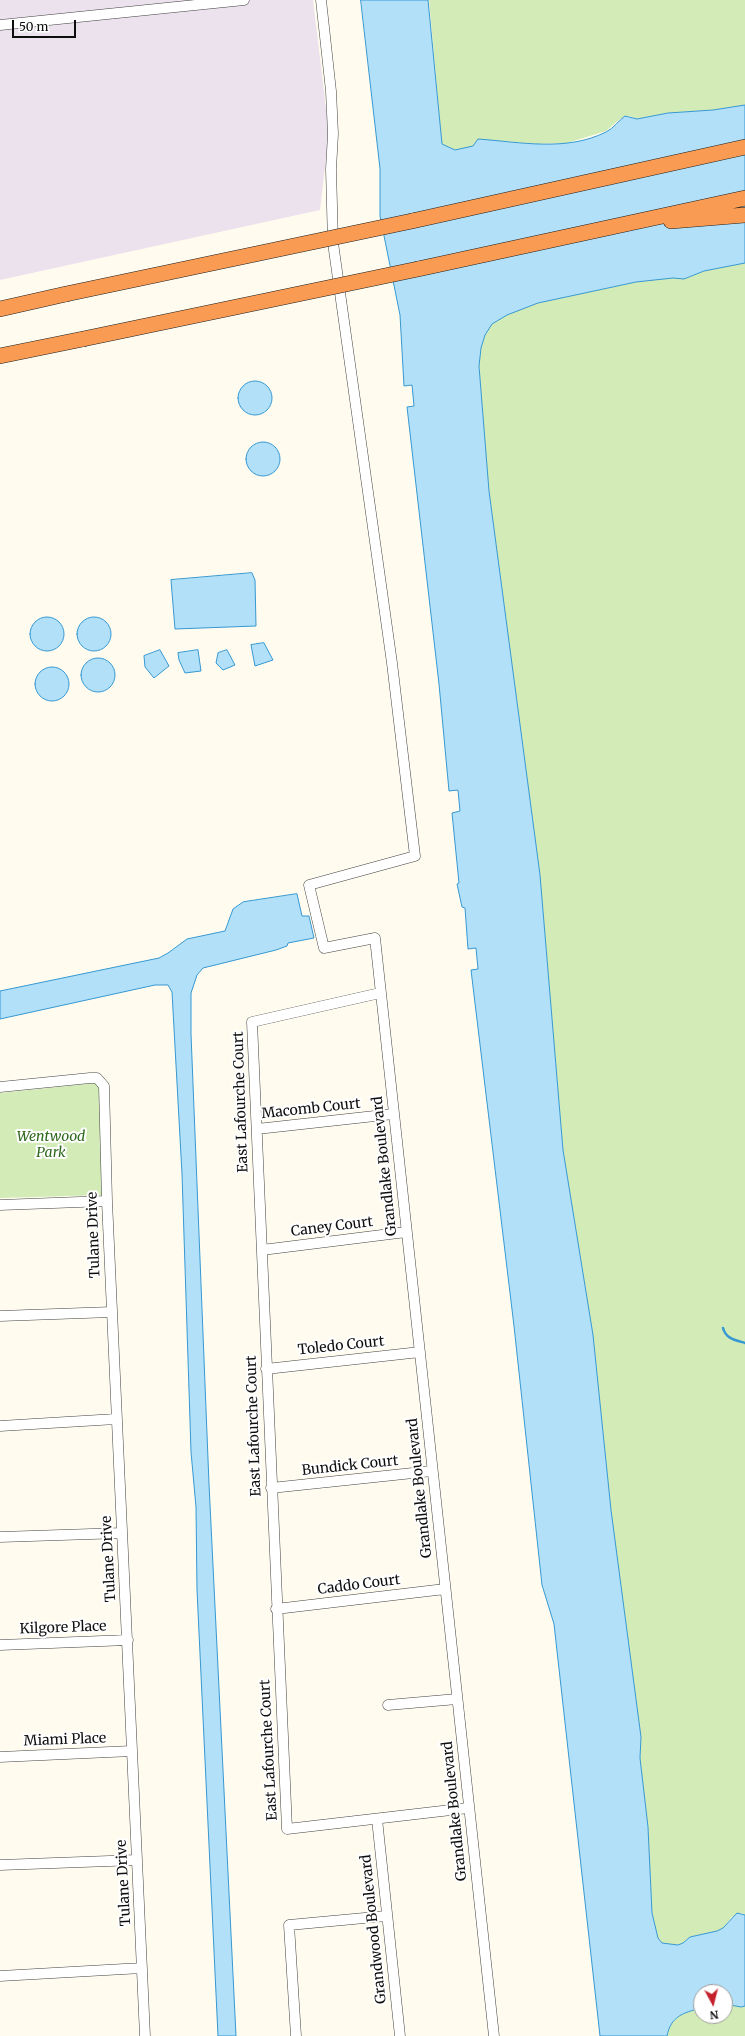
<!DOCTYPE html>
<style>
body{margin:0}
#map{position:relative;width:745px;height:2036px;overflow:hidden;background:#fffcef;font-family:Merriweather,serif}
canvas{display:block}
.north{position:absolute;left:693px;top:1984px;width:40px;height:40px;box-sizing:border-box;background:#fff;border:1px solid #9f9f9f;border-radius:50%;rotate:173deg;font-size:11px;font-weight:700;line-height:16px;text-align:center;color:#0e0e0e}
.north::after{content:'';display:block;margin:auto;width:14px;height:18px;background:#c4212c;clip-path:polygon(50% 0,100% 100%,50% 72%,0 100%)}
.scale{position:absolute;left:12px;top:20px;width:64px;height:18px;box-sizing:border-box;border:2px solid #0e0e0e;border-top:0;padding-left:5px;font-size:12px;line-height:14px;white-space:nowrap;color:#0e0e0e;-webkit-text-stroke:3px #fff;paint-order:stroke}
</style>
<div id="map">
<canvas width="745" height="2036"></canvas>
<div class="north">N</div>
<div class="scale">50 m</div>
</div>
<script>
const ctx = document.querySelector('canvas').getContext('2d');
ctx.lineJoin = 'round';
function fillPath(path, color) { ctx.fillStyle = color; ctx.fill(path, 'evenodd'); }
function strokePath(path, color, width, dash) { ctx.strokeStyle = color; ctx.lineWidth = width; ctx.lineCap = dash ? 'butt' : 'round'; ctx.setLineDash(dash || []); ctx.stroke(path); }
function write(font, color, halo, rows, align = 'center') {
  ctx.font = font + ' Merriweather,serif'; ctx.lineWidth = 4; ctx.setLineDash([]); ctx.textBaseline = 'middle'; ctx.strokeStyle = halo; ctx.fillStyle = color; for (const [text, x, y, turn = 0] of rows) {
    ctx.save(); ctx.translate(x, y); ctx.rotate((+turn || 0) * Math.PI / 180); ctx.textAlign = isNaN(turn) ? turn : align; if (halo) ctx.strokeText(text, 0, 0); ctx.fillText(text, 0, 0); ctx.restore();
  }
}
fillPath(new Path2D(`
 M0 0H313L329 133 320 210 0 280Z`), '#ece2ed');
fillPath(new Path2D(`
 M429 0H745V105L713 110 668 113 637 119 629 116 620 119 606 131 567 143 536 144 503 141 455 150 442 144Z
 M745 263V1915L742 1913 732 1917 723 1928 717 1931 690 1937 683 1943 678 1945 662 1943 658 1938 652 1913 648 1827 640 1758 641 1737 611 1510 593 1335 563 1150 540 875 489 491 479 366 481 348 485 335 492 324 507 315 538 303 636 282 673 278 684 279 704 271Z
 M96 1083 99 1088 104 1195 0 1198V1093Z
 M725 2004 741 2007 745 2006V2036H667C671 2016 683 2013 701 2008V2016H725Z`), '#d3ebb7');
const water = new Path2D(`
 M361 0H428L442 144 455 150 473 146 478 139C520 142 566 152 606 132 614 128 618 121 625 116L637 119 668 113 713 110 745 105V263L704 271 684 279 673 278 636 282 538 303 507 315 492 324 485 335 481 348 479 366 489 491 540 875 563 1150 593 1335 611 1510 641 1737 640 1758 648 1827 652 1913 658 1938 662 1943 678 1945 683 1943 690 1937 717 1931 723 1928 737 1913 745 1915V2006L741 2007 725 2004V1992H701V2008C683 2013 671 2016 667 2036H600L554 1624 542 1585 514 1326 471 970 478 969 476 948 468 949 465 908 462 907 457 884 459 883 452 813 460 811 458 790 449 791 439 684 407 407 414 406 412 385 404 386 400 315 380 216V169Z
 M238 398a17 17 0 1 1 34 0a17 17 0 1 1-34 0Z
 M246 459a17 17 0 1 1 34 0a17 17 0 1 1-34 0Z
 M252 573 255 580 256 626 175 629 171 580Z
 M77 634a17 17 0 1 1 34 0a17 17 0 1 1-34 0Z
 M30 634a17 17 0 1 1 34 0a17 17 0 1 1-34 0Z
 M264 643 273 660 255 666 251 645Z
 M160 650 169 666 154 678 145 667 144 656Z
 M198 650 201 671 185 673 179 660 178 653Z
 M227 650 235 665 223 670 216 663 218 653Z
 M81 675a17 17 0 1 1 34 0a17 17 0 1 1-34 0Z
 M35 684a17 17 0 1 1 34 0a17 17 0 1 1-34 0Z
 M297 894 302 916H309L314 938 288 943 287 946 276 950 203 968 197 975 191 993V1034L209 1484 236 2036H218L197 1590 196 1507 191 1452 182 1174 172 992 168 985H155L0 1019V991L159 958 168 953 187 939 225 931 233 909 243 902Z`);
fillPath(water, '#b2e0f8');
strokePath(water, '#3698d2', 1);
strokePath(new Path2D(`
 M723 1328C726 1339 735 1340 745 1343`), '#3698d2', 2.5);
const minor = new Path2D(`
 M321 0 331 91 333 134 331 169 333 243 392 663 415 856 309 885 324 948 375 938 494 2036
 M0 25 244 0
 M380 993 252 1022 287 1829 468 1808
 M0 1087 90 1078H97L104 1086 107 1201 145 2036
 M257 1129 393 1114
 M0 1205 107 1201
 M262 1250 406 1232
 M0 1316 112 1312
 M266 1369 420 1352
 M0 1426 116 1419
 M271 1488 432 1471
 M0 1537 122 1533
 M276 1609 445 1589
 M0 1645 128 1640
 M388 1705 457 1699
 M0 1757 132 1751
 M377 1819 400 2036
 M0 1865 137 1860
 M0 1976 142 1968
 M296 2036 289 1925 386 1916`);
const highway = new Path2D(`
 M412 221 745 147
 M671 221 745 215
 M418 269 745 198
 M0 309 66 294
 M0 356 83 339`);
strokePath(minor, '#414141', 11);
strokePath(highway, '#1f1f1f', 16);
strokePath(minor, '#fff', 10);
strokePath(highway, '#f99b53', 15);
const highwayBridge = new Path2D(`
 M66 294 412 221
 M83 339 418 269`);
strokePath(highwayBridge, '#1f1f1f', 16, []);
strokePath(highwayBridge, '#f99b53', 15);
write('14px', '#0e0e0e', '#fff', [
 ["East Lafourche Court",241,1102,-92],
 ["Macomb Court",311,1109,-6],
 ["Grandlake Boulevard",385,1166,-96],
 ["Caney Court",332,1227,-7],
 ["Tulane Drive",94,1235,-92],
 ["Toledo Court",341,1346,-6],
 ["East Lafourche Court",254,1426,-92],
 ["Bundick Court",350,1466,-6],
 ["Grandlake Boulevard",420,1488,-96],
 ["Tulane Drive",109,1559,-93],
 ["Caddo Court",359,1585,-7],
 ["Kilgore Place",63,1628,-2],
 ["Miami Place",65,1740,-2],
 ["East Lafourche Court",269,1750,-93],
 ["Grandlake Boulevard",455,1811,-96],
 ["Tulane Drive",124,1883,-93],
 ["Grandwood Boulevard",374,1929,-96]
]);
write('italic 14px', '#2d691c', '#fff', [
 ["Wentwood",51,1137],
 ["Park",51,1153]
]);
</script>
